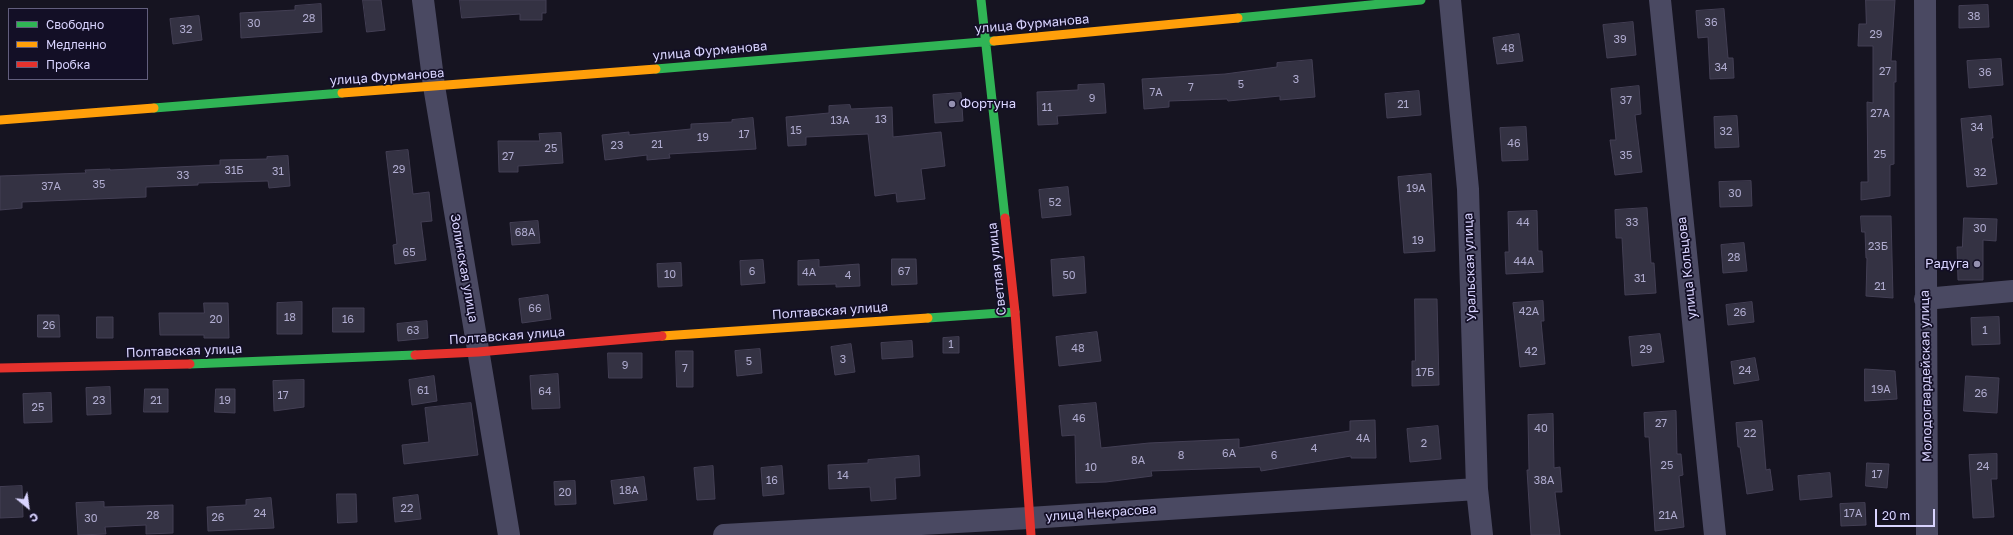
<!DOCTYPE html>
<meta charset="utf-8">
<style>
body{margin:0}
#map{position:relative;width:2013px;height:535px;overflow:hidden;background:#161421;font-family:"Golos Text",sans-serif}
canvas{display:block}
.legend{position:absolute;left:8px;top:8px;width:140px;height:72px;box-sizing:border-box;background:#130f26;border:1px solid #625e7d;margin:0;padding:5px 7px;list-style:none;font-size:12px;color:#d9d4ff}
.legend li{display:flex;align-items:center;gap:8px;height:20px}
.legend b{width:20px;border:1px solid #625e7d}
.north{position:absolute;left:8px;top:487px;width:40px;height:40px;-webkit-text-stroke:3px #130f26;paint-order:stroke;rotate:151deg;font-size:11px;font-weight:700;line-height:16px;text-align:center;color:#d9d4ff}
.north::after{content:'';display:block;margin:auto;width:14px;height:18px;background:#d9d4ff;clip-path:polygon(50% 0,100% 100%,50% 72%,0 100%)}
.scale{position:absolute;left:1875px;top:509px;width:60px;height:18px;box-sizing:border-box;border:2px solid #d9d4ff;border-top:0;padding-left:5px;font-size:12px;line-height:14px;white-space:nowrap;color:#d9d4ff;-webkit-text-stroke:3px #130f26;paint-order:stroke}
</style>
<div id="map">
<canvas width="2013" height="535"></canvas>
<ul class="legend">
<li><b style="height:5px;background:#30b455"></b>Свободно</li>
<li><b style="height:5px;background:#ff9f0a"></b>Медленно</li>
<li><b style="height:5px;background:#e5322d"></b>Пробка</li>
</ul>
<div class="north">С</div>
<div class="scale">20 m</div>
</div>
<script>
const ctx = document.querySelector('canvas').getContext('2d');
ctx.lineJoin = 'round';
function fillPath(path, color) { ctx.fillStyle = color; ctx.fill(path, 'evenodd'); }
function strokePath(path, color, width, dash) { ctx.strokeStyle = color; ctx.lineWidth = width; ctx.lineCap = dash ? 'butt' : 'round'; ctx.setLineDash(dash || []); ctx.stroke(path); }
function write(font, color, halo, rows, align = 'center') {
  ctx.font = font + ' "Golos Text",sans-serif'; ctx.lineWidth = 3.5; ctx.setLineDash([]); ctx.textBaseline = 'middle'; ctx.strokeStyle = halo; ctx.fillStyle = color; for (const [text, x, y, turn = 0] of rows) {
    ctx.save(); ctx.translate(x, y); ctx.rotate((+turn || 0) * Math.PI / 180); ctx.textAlign = isNaN(turn) ? turn : align; if (halo) ctx.strokeText(text, 0, 0); ctx.fillText(text, 0, 0); ctx.restore();
  }
}
const building = new Path2D(`
 M363 0H381L385 30 367 32Z
 M460 0H546V13H542V20H520V14L462 18Z
 M1866 0H1895L1891 61H1896V82H1894V164L1890 165V196L1861 200V182H1868L1867 102 1873 103V46H1858L1859 24H1866Z
 M321 4 322 32 241 38 240 13 295 10V6Z
 M1988 5 1989 27 1959 28V6Z
 M1724 9 1728 58H1733L1734 78 1710 79 1708 37 1698 38 1696 11Z
 M199 16 202 40 173 44 170 19Z
 M1633 22 1636 55 1607 58 1603 25Z
 M1519 34 1523 61 1497 64 1493 38Z
 M2001 59 2003 85 1969 88 1967 61Z
 M1312 60 1315 97 1280 100V96L1228 101 1227 99 1169 101V107L1144 109 1142 79 1225 74 1277 67V63Z
 M1104 84 1106 113 1057 116 1058 124 1038 125 1037 92 1078 90V85Z
 M1639 86 1641 114 1635 115 1642 172 1615 175 1610 140H1616L1611 89Z
 M1419 91 1421 115 1387 118 1385 94Z
 M961 93 963 121 935 123 933 95Z
 M850 105 851 109 892 107 893 137 941 132 945 166 921 169 925 199 897 202 896 193 875 196 868 134 806 137V145L788 146 786 117 829 113V106Z
 M1737 116 1739 147 1715 148 1714 117Z
 M1991 116 1993 138H1991L1997 184 1967 187 1961 119Z
 M753 118 756 149 669 154 670 158 647 160V155L605 160 602 135 629 132V135L691 129V124L732 122V120Z
 M1526 127 1528 160 1502 161 1500 128Z
 M561 133 563 163 518 166V172H499L498 141H540L539 134Z
 M408 150 413 194 429 192 432 221 421 222 426 260 395 264 393 245 397 244 386 152Z
 M288 156 290 186 269 188 268 181 198 183V185L146 187V197L22 202V208L0 210V176L86 173 85 170 110 169V170L220 165V160L267 159V157Z
 M1431 174 1435 251 1404 253 1398 177Z
 M1751 181 1752 206 1720 207 1719 182Z
 M1068 187 1071 215 1042 218 1039 190Z
 M1647 208 1651 263H1654L1656 293 1625 295 1622 238H1616L1615 210Z
 M1537 211 1538 251H1542L1543 272 1506 274 1505 252H1509L1508 212Z
 M1861 216H1891L1893 298 1866 296 1867 258H1866L1865 232H1862Z
 M1964 218 1997 219 1996 241 1983 240V280H1958L1957 247H1962Z
 M538 221 540 243 512 245 510 223Z
 M1744 243 1747 271 1723 273 1721 245Z
 M1084 257 1086 293 1053 296 1051 260Z
 M892 259H916L917 284 892 285Z
 M763 260 765 283 741 285 740 261Z
 M819 260V267L859 264 860 286 836 287V284L798 285V261Z
 M681 263 682 286 658 287 657 264Z
 M548 295 551 319 522 323 519 299Z
 M1415 299H1437L1439 385 1412 386V361H1415Z
 M1543 301 1544 321H1541L1545 364 1520 367 1513 303Z
 M302 302V334H277V303Z
 M1752 302 1754 322 1728 325 1726 305Z
 M204 303H228L229 338H204V335H160L159 313H204Z
 M333 308H364V332H333Z
 M38 315H59L60 337H38Z
 M97 317H113V338H97Z
 M1999 317 2000 344 1972 345 1971 318Z
 M427 321 428 338 398 341 397 324Z
 M1097 332 1101 361 1059 366 1056 337Z
 M1660 334 1664 362 1632 366 1629 337Z
 M959 337V353H943V338Z
 M912 341 913 357 882 359 881 343Z
 M851 344 855 372 835 375 831 347Z
 M760 349 762 373 737 376 735 351Z
 M676 351H693V387H677Z
 M608 353H642V378H609Z
 M1755 358 1759 380 1734 384 1731 362Z
 M1865 369 1895 371 1897 399 1865 401Z
 M558 374 560 408 532 409 530 376Z
 M434 376 437 401 412 405 409 380Z
 M1966 376 1999 378 1997 413 1964 411Z
 M304 380V407L274 411 273 381Z
 M110 387 111 414 87 415 86 388Z
 M145 389H168V412H144Z
 M216 389H235V413L215 412Z
 M51 393 52 422 24 423 23 394Z
 M471 403 478 455 404 464 402 445 429 442 425 408Z
 M1096 403 1101 448 1149 443 1239 439V448L1350 431V421L1375 420 1376 458H1351V456L1261 471 1260 467 1151 471 1152 476 1106 482 1076 483 1075 435 1062 436 1059 406Z
 M1676 411 1677 454H1681L1683 475 1679 476 1684 527 1655 531 1649 437H1645L1644 413Z
 M1553 414 1554 468 1560 467 1562 492H1555L1560 535H1531L1527 470H1529L1528 415Z
 M1762 421 1766 470 1770 469 1773 490 1747 494 1740 447H1738L1736 423Z
 M1438 426 1441 459 1410 462 1407 429Z
 M1997 454V479H1991L1994 517 1973 518 1969 455Z
 M919 456 920 476 895 478 896 499 871 501 870 487 829 489 828 465 868 463V460Z
 M1867 463 1889 464 1887 488 1866 486Z
 M713 466 715 499 697 500 694 468Z
 M782 466 784 494 763 496 761 468Z
 M1830 473 1832 497 1800 500 1798 476Z
 M644 477 647 500 614 504 611 481Z
 M575 481 576 504 555 505 554 482Z
 M22 486 23 517 0 518V487Z
 M337 494H356L357 522 338 523Z
 M418 495 421 519 395 522 393 498Z
 M271 498 274 528 208 531 207 507 246 505V500Z
 M104 502V507L173 505V533L146 534V525L105 527 106 534 78 535 76 503Z
 M1865 503 1866 525 1841 526 1840 504Z`);
fillPath(building, '#343243');
strokePath(building, '#433f54', 1);
strokePath(new Path2D(`
 M423 0 434 86 509 535
 M1450 0 1468 189 1477 489 1482 535
 M1660 0 1715 535
 M1925 0 1927 535
 M1925 299 2013 291
 M724 535 1029 518 1477 489`), '#4a4962', 22);
strokePath(new Path2D(`
 M981 0 1005 218
 M1238 18 1421 0
 M656 69 994 41
 M154 108 342 93
 M928 318 1015 312
 M190 364 415 355`), '#30b455', 9);
strokePath(new Path2D(`
 M994 41 1238 18
 M342 93 656 69
 M0 120 154 108
 M662 336 928 318`), '#ff9f0a', 9);
strokePath(new Path2D(`
 M1005 218 1015 312 1031 535
 M415 355 478 352 662 336
 M0 368 190 364`), '#e5322d', 9);
for (const [x, y, r, color] of [
 [952,104,4,"#9591b1"],
 [1977,264,4,"#9591b1"]
]) { const dot = new Path2D(); dot.arc(x, y, r, 0, 2 * Math.PI); ctx.fillStyle = color; ctx.fill(dot); strokePath(dot, '#130f26', 1.5); }
write('11px', '#b0acd0', null, [
 ["38",1974,17],
 ["28",309,19],
 ["36",1711,23],
 ["30",254,24],
 ["32",186,30],
 ["29",1876,35],
 ["39",1620,40],
 ["48",1508,49],
 ["34",1721,68],
 ["27",1885,72],
 ["36",1985,73],
 ["3",1296,80],
 ["5",1241,85],
 ["7",1191,88],
 ["7А",1156,93],
 ["9",1092,99],
 ["37",1626,101],
 ["21",1403,105],
 ["11",1047,108],
 ["27А",1880,114],
 ["13",881,120],
 ["13А",840,121],
 ["34",1977,128],
 ["15",796,131],
 ["32",1726,132],
 ["17",744,135],
 ["19",703,138],
 ["46",1514,144],
 ["21",657,145],
 ["23",617,146],
 ["25",551,149],
 ["25",1880,155],
 ["35",1626,156],
 ["27",508,157],
 ["29",399,170],
 ["31Б",234,171],
 ["31",278,172],
 ["32",1980,173],
 ["33",183,176],
 ["35",99,185],
 ["37А",51,187],
 ["19А",1416,189],
 ["30",1735,194],
 ["52",1055,203],
 ["44",1523,223],
 ["33",1632,223],
 ["30",1980,229],
 ["68А",525,233],
 ["19",1418,241],
 ["23Б",1878,247],
 ["65",409,253],
 ["28",1734,258],
 ["44А",1524,262],
 ["6",752,272],
 ["67",904,272],
 ["4А",809,273],
 ["10",670,275],
 ["4",848,276],
 ["50",1069,276],
 ["31",1640,279],
 ["21",1880,287],
 ["66",535,309],
 ["42А",1529,312],
 ["26",1740,313],
 ["18",290,318],
 ["20",216,320],
 ["16",348,320],
 ["26",49,326],
 ["63",413,331],
 ["1",1985,331],
 ["1",951,345],
 ["48",1078,349],
 ["29",1646,350],
 ["42",1531,352],
 ["3",843,360],
 ["5",749,362],
 ["9",625,366],
 ["7",685,369],
 ["24",1745,371],
 ["17Б",1425,373],
 ["19А",1881,390],
 ["61",423,391],
 ["64",545,392],
 ["26",1981,394],
 ["17",283,396],
 ["23",99,401],
 ["21",156,401],
 ["19",225,401],
 ["25",38,408],
 ["46",1079,419],
 ["27",1661,424],
 ["40",1541,429],
 ["22",1750,434],
 ["4А",1363,439],
 ["2",1424,444],
 ["4",1314,449],
 ["6А",1229,454],
 ["8",1181,456],
 ["6",1274,456],
 ["8А",1138,461],
 ["25",1667,466],
 ["24",1983,467],
 ["10",1091,468],
 ["17",1877,475],
 ["14",843,476],
 ["16",772,481],
 ["38А",1544,481],
 ["18А",629,491],
 ["20",565,493],
 ["22",407,509],
 ["24",260,514],
 ["17А",1853,514],
 ["28",153,516],
 ["21А",1668,516],
 ["26",218,518],
 ["30",91,519]
]);
write('13px', '#d9d4ff', '#130f26', [
 ["улица Фурманова",1032,24,-5],
 ["улица Фурманова",710,51,-5],
 ["улица Фурманова",387,77,-4],
 ["Уральская улица",1470,267,-92],
 ["Золинская улица",464,268,80],
 ["улица Кольцова",1687,268,-96],
 ["Светлая улица",997,269,-96],
 ["Полтавская улица",830,311,-4],
 ["Полтавская улица",507,336,-4],
 ["Полтавская улица",184,351,-2],
 ["Молодогвардейская улица",1926,376,-91],
 ["улица Некрасова",1101,513,-4]
]);
write('13px', '#d9d4ff', '#130f26', [
 ["Фортуна",960,104],
 ["Радуга",1969,264,"right"]
], 'left');
</script>
